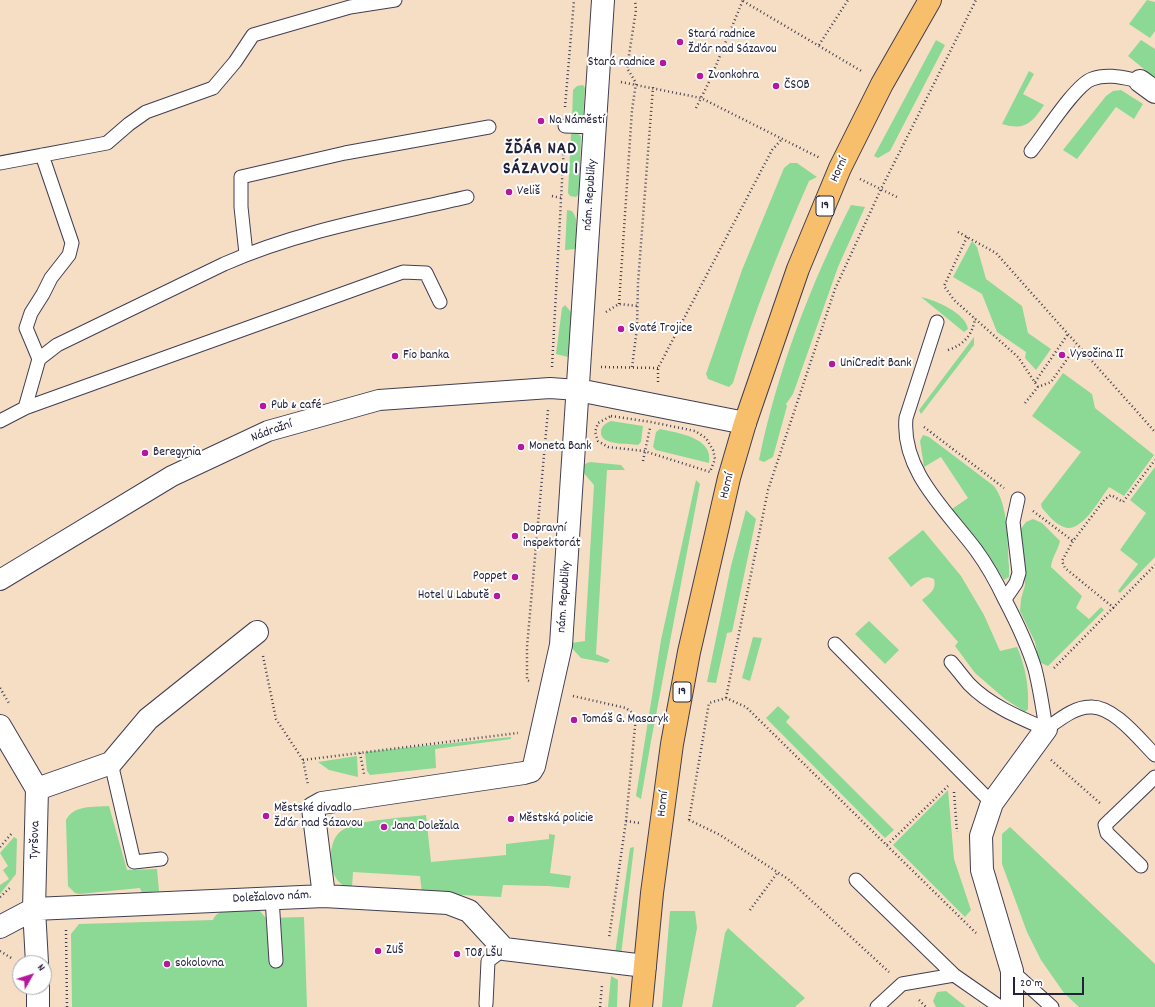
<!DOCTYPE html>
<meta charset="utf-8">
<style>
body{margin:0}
#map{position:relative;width:1155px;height:1007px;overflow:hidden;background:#f6dec5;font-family:Dekko,sans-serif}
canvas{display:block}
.north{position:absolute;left:12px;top:955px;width:40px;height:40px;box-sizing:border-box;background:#fff;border:1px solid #a7a7b1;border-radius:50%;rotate:51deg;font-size:11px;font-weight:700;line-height:16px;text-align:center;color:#22223b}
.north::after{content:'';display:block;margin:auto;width:14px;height:18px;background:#b5179e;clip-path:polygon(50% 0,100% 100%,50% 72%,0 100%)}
.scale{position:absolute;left:1013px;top:977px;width:71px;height:18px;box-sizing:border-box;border:2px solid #22223b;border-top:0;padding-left:5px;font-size:12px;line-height:14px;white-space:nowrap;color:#22223b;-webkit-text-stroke:3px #fff;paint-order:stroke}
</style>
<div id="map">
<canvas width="1155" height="1007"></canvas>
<div class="north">N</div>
<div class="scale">20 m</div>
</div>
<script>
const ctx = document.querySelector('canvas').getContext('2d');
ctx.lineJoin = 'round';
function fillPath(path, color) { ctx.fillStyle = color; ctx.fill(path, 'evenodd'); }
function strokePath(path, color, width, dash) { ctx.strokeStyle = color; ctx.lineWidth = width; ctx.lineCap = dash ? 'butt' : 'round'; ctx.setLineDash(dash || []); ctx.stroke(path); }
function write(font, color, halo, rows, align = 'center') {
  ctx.font = font + ' Dekko,sans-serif'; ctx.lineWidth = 4; ctx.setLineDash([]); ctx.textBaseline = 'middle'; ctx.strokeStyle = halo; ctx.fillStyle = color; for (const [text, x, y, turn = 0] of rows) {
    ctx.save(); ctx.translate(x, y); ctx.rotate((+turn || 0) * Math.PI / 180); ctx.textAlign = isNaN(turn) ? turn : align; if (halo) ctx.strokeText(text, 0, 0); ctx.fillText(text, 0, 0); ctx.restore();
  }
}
fillPath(new Path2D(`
 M1147 0 1155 2V31L1150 38 1129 24Z
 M936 40 945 45 890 151 878 158 874 156Z
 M1141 40 1155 49V78L1128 56Z
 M1029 71 1034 74 1023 94 1044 105C1032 123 1025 131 1002 124Z
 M583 85 585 88 583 119 579 121 572 119 573 90 577 86Z
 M1121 90 1143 104 1134 119 1116 107 1077 159 1063 150 1106 96 1113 91Z
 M575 132 581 136 579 194 576 197 570 196 568 193 571 134Z
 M790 163H797L817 177 809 181C780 247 753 314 733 383L729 387 708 379 706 374 742 270 784 168Z
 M851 205 865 207 838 267 793 394 786 404 787 406 773 457 764 462 759 460C777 372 810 285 851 205Z
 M567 210 572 211C580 221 576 236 575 249L565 250Z
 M972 241 977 247 986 279 1022 306 1028 333 1051 349 1036 370 1025 358 1026 352 997 332 982 294 953 277Z
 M921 297C935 300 966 313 968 329L964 332Z
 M565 305 571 312 570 352 568 357 556 354 562 308Z
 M974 337V345L921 414 919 410Z
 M1063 373 1092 394 1095 408 1154 455 1124 496 1109 487C1100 499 1083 530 1067 528 1057 526 1048 515 1042 508L1041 504 1081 452 1032 416Z
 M611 421 643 426 641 442 638 445C629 443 600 446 601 432 601 426 606 423 611 421Z
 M660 429C677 433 714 437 709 463L656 450 653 447 656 432Z
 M923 435 929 437 994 486C1009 506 1007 542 1009 567V577L1004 580 988 554 952 509 968 498 941 457 924 467 920 441Z
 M590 462 621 465 625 470H607L596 654 610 660 607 663 581 658 570 646 571 643 585 641V637L594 485 582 471V465Z
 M1155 467V557L1120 593 1118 591 1138 564 1120 550 1146 513 1130 500Z
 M696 480 700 484 651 741 641 799 636 796 661 640Z
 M746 510 756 519 732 632 727 633 716 683 707 682 731 566Z
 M1033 519 1042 523 1060 541C1058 550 1052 557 1051 567L1082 596 1076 608 1089 619 1101 607 1104 610 1048 666 1039 662 1035 642 1020 611 1021 599 1025 585 1020 530 1026 522Z
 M923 530 961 576 984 615 1000 651 1017 647C1026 668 1029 687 1028 709L1025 712 1005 699 975 673 955 646 958 642 922 600C929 594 937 590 934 579 924 574 919 581 911 587L888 558Z
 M869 621 899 650 885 664 855 634Z
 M753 637 762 638 750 681 742 678Z
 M778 706 790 717 786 722 894 830 885 838 766 718Z
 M511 737V739L435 749 436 768 370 775 367 771 365 752Z
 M357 756 358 777 329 770 318 762Z
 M948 790 954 859 971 910 965 917 893 845Z
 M109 806 127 870 157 869 159 891 142 893 140 888 79 894 75 893 68 886 66 820C73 805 94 807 109 806Z
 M426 815 431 862 506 855V844L549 839V834L555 835 550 873 571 876 569 888 548 886 503 885 501 897 422 893 420 876 353 872 352 887C328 888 324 844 341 831 357 819 405 818 426 815Z
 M1010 827 1155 964V1007H1079L1064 993 1041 960 1027 932 1002 864V834Z
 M14 837 17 839 16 874 0 894V885L9 879 3 870 8 866 0 853Z
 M634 847 621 955 615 954 630 848Z
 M259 910 266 918 304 917 307 1007H72L71 934 79 924 213 920C218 905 246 910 259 910Z
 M670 911H695L697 928 682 1007H662Z
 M728 928 805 998 795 1007H712L725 933Z
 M611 976 618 980 617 1007H608Z
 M946 991 966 1007H936L933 1001 937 992Z`), '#8cd895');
const service = new Path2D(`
 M565 126 595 127
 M1031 151C1044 135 1075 85 1092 79 1108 73 1124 78 1140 81
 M0 163 107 143 129 124 146 112 213 88 235 62 253 35 350 7 395 0
 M246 254 241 207V177L345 153 489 127
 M937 322 906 418C901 471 947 511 976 550 987 565 997 583 1005 600 1016 621 1028 646 1035 669 1040 689 1043 709 1046 729
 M39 359 26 328 31 313 43 294 51 278 69 255 72 243 42 155
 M25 408 39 359 57 345 224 264C301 230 385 216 467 197
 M0 421 25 408 403 272 426 273 440 302
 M1005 599 1016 583 1019 573 1013 522 1018 499
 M835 644 992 803
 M951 662C957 669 963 677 969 684 989 705 1020 718 1046 729
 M1046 729C1059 720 1074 707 1090 707 1113 705 1140 740 1155 755
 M111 763 134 862 161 859
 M1141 866 1107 833 1105 825 1155 777
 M856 880 954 975 1000 1007
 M272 898 276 961
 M1012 971 1052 1007
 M486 1004 488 961 504 949
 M877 1007 902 984 954 975`);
const pedestrian = new Path2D(`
 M0 580 172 476 268 431 379 400 550 388 578 390`);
const minor = new Path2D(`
 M1140 81 1155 92
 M578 390 745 423
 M0 726 37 789 34 909 37 963
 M37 789 111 763 148 719 257 632
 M324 896 313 808 322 803 524 773 531 771 534 766 561 645 603 0
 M0 927 34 909 324 896 448 903 469 911 504 949 645 966
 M38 987V1007
 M1012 1007V971L982 870 981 836 992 803 1046 729`);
const primary = new Path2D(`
 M641 1007 652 893 672 744 689 652 729 478 745 423 798 269 840 168 882 84 930 0`);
strokePath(service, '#423e50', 15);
strokePath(pedestrian, '#423e50', 22);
strokePath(minor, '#423e50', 24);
strokePath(primary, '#423e50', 24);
strokePath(new Path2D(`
 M743 1 863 72
 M819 45 848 0
 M621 82 701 98 820 158
 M565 107 574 0
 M696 108 710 80 743 0
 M860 179 899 198
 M552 196 561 198
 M958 232 996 253 1155 432
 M967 237 944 286 954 300 1018 357 1038 387
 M619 304 632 110 636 83 627 68 636 10 635 0
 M606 312 619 304 638 306
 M948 350C964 345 973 334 975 318
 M552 367 564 144
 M601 367 658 368
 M632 367 637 328 638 283 653 87
 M658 382V368L772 150 782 139
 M1035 382 1068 334
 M1025 403 1038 387 1051 382 1077 345
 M611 416 651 422 695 431 706 438 713 450 715 459 710 472 644 451 608 447 598 441 595 432 598 423Z
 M924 427 1004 488
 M643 461 650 428
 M1033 511 1073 541
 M1114 608 1065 568 1062 561 1073 541 1105 499 1111 495 1123 502 1155 460
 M263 656 276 719 303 760 308 785
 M1054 668 1155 565
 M529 681 527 680V647L548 410
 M0 688 10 705
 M573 696 626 708 636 716 626 821 609 938
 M726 698 768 490 835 289 881 189 976 0
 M360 753 364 774
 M303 760 518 733
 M1051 760 1101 804
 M954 792 957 832
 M689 820 709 703 726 698 746 707 976 933
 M689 820 720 835 788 879 889 972
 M626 821 639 823
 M887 845 948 786
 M0 847 13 832
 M0 897 11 887
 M750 910 778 872
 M66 930 67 1007
 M0 951 13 959
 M919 1000 926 1007
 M600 1007 602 985`), '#423e50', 2.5, [1, 3]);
strokePath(service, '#fff', 13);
strokePath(pedestrian, '#fff', 20);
strokePath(minor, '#fff', 22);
strokePath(primary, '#f7bf6c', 22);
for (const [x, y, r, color] of [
 [680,42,4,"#b5179e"],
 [663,63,4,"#b5179e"],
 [700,76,4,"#b5179e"],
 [776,86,4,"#b5179e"],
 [541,121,4,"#b5179e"],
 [509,192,4,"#b5179e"],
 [621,329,4,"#b5179e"],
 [1062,355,4,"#b5179e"],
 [395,356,4,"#b5179e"],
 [832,364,4,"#b5179e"],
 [263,406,4,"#b5179e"],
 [521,447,4,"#b5179e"],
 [145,453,4,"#b5179e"],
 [515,536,4,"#b5179e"],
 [515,577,4,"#b5179e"],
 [497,596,4,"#b5179e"],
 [574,720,4,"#b5179e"],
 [266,816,4,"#b5179e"],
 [511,819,4,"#b5179e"],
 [384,827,4,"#b5179e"],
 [378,951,4,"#b5179e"],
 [457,954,4,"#b5179e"],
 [167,964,4,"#b5179e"]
]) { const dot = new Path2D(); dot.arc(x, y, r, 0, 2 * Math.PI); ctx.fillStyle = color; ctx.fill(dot); strokePath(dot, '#fff', 1.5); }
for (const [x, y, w] of [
 [825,206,18],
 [682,692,18]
]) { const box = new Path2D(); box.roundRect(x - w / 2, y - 10, w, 20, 3); ctx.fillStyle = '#fff'; ctx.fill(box); strokePath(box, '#22223b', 1); }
write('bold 12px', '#22223b', null, [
 ["19",825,206],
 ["19",682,692]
]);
write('13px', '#22223b', '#fff', [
 ["Stará radnice",688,35],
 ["Žďár nad Sázavou",688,50],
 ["Stará radnice",655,63,"right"],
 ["Zvonkohra",708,76],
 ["ČSOB",784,86],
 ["Na Náměstí",549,121],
 ["Veliš",517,192],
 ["Svaté Trojice",629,329],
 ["Vysočina II",1070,355],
 ["Fio banka",403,356],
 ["UniCredit Bank",840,364],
 ["Pub & café",271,406],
 ["Moneta Bank",529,447],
 ["Beregynia",153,453],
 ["Dopravní",523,529],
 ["inspektorát",523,544],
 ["Poppet",507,577,"right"],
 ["Hotel U Labutě",489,596,"right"],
 ["Tomáš G. Masaryk",582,720],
 ["Městské divadlo",274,809],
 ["Žďár nad Sázavou",274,824],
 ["Městská policie",519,819],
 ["Jana Doležala",392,827],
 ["ZUŠ",386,951],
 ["T08 LŠU",465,954],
 ["sokolovna",175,964]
], 'left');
write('13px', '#22223b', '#fff', [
 ["Horní",840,170,-66],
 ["nám. Republiky",591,195,-86],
 ["Nádražní",272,432,-20],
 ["Horní",728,486,-76],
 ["nám. Republiky",565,597,-86],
 ["Horní",664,804,-83],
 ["Tyršova",36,840,-88],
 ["Doležalovo nám.",272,898,-3]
]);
ctx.letterSpacing = '1px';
write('bold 17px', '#22223b', '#fff', [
 ["ŽĎÁR NAD",541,151],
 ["SÁZAVOU 1",541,171]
]);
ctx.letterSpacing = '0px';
</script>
